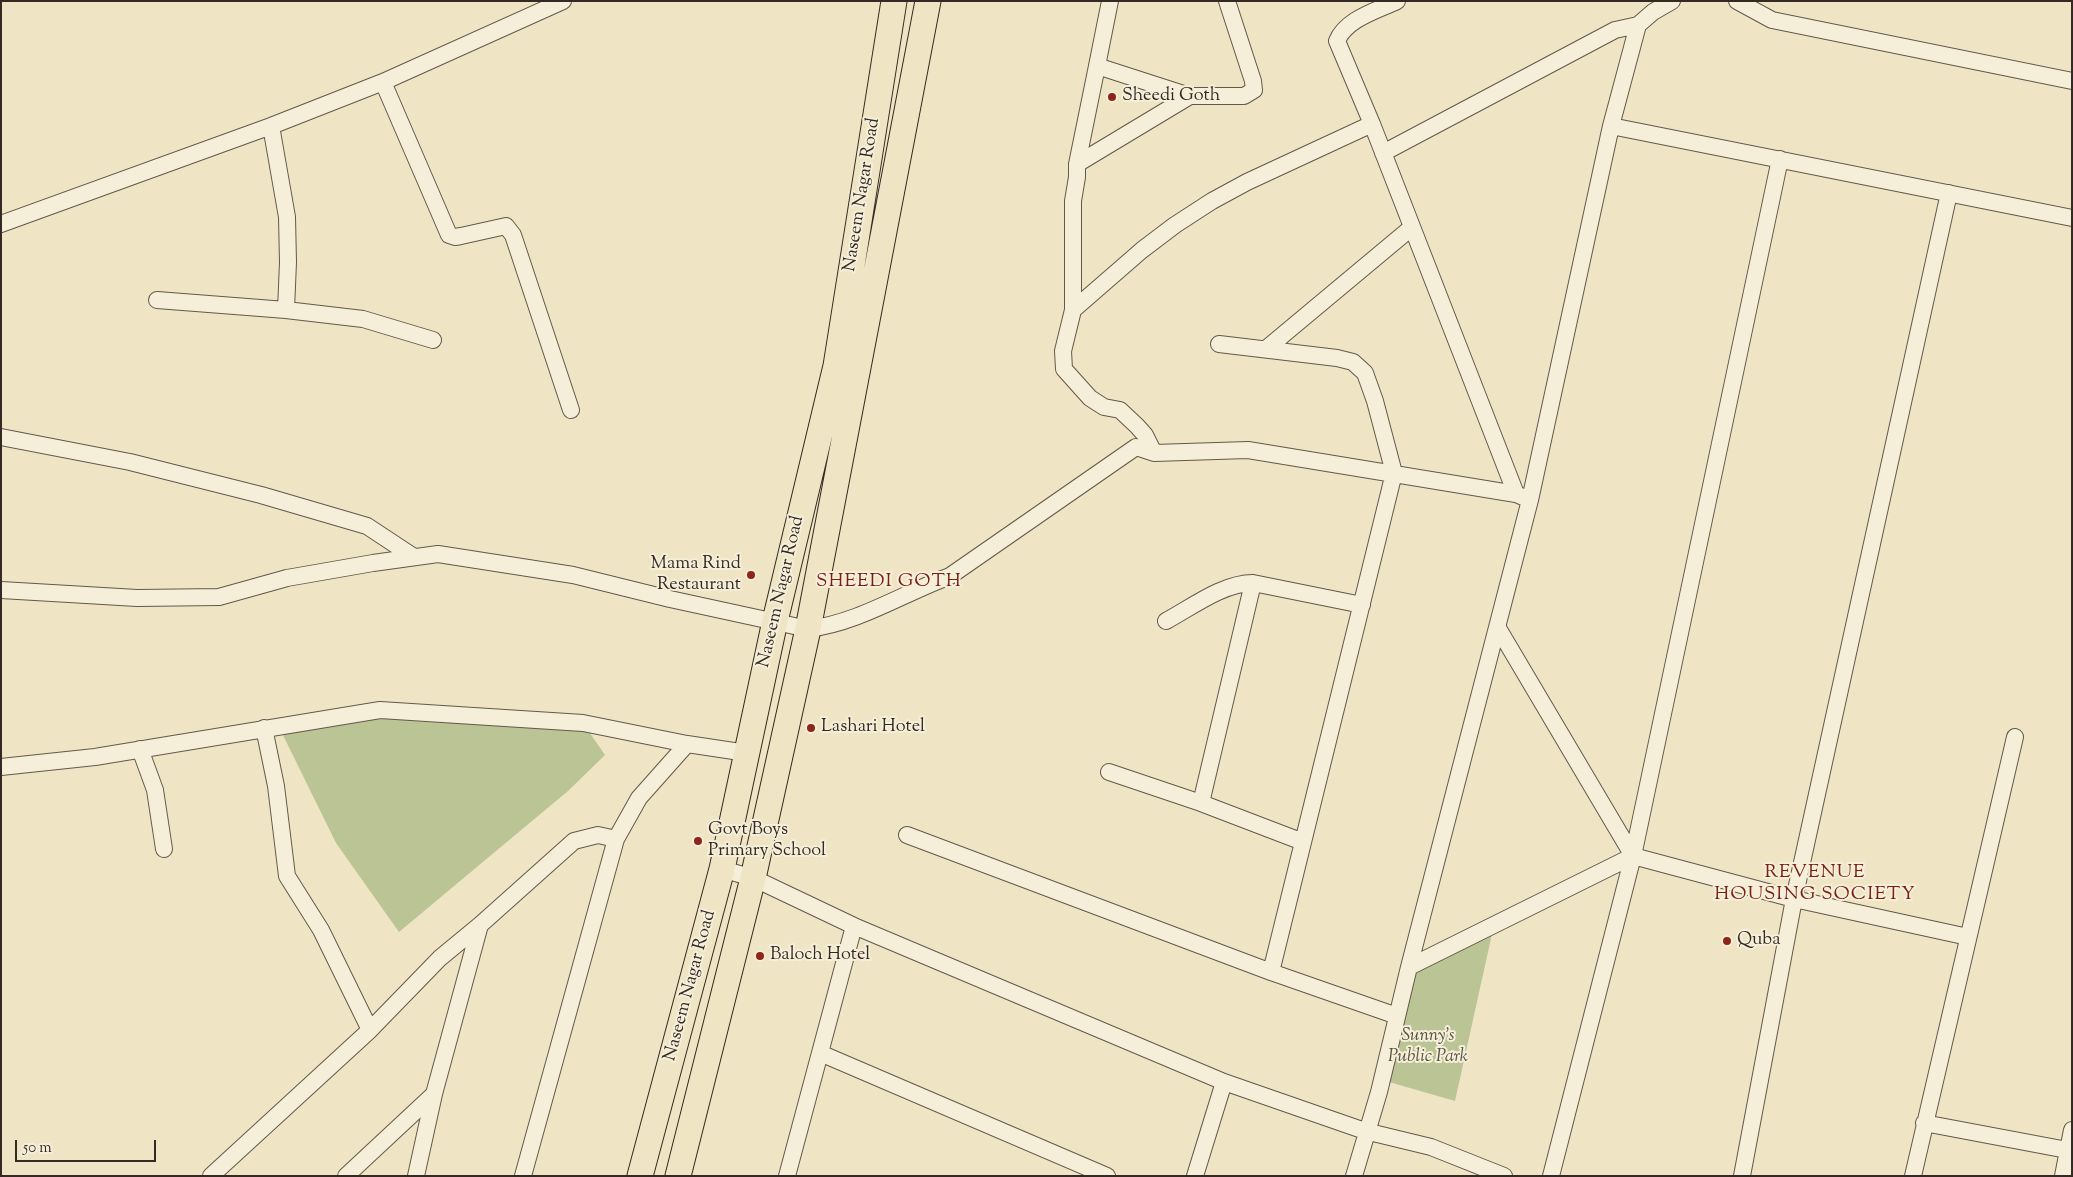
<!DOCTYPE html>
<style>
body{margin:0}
#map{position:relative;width:2073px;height:1177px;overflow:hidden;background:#efe5c4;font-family:"Sorts Mill Goudy",serif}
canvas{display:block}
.frame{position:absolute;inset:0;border:2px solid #352923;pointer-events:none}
.scale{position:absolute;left:15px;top:1140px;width:141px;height:22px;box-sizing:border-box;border:2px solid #352923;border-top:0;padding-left:6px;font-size:15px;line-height:18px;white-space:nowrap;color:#352923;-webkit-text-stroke:4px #f5eed9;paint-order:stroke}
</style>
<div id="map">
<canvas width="2073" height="1177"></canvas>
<div class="frame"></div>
<div class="scale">50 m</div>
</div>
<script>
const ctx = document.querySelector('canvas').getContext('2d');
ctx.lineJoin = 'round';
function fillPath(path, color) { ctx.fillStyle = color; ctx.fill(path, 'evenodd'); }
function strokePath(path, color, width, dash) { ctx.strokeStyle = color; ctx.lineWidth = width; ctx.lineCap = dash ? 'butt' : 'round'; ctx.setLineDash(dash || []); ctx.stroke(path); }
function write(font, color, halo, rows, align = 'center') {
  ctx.font = font + ' "Sorts Mill Goudy",serif'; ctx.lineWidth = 4; ctx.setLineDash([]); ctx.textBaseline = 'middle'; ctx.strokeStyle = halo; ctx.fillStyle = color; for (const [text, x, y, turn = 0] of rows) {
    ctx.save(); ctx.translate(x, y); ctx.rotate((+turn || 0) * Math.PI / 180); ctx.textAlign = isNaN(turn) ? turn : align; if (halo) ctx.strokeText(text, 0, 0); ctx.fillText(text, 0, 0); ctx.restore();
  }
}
fillPath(new Path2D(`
 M380 710 583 723 605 755 568 791 399 932 336 843 278 725Z
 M1494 925 1455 1101 1382 1080 1409 967Z`), '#bac494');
const street = new Path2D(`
 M1397 1C1376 11 1346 19 1337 41L1372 124 1516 494
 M1737 1 1772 20 2072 81
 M1097 66 1110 1
 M383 82 449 235 455 237 461 236 506 226 513 235 571 410
 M271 126 287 217 288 262 286 310
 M1611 126 2072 218
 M1383 153 1615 30 1638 25
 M1077 164 1190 96
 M1 224 271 126 383 82 563 1
 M157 300 286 310 363 319 433 340
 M1073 310V201L1077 177V164L1097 66 1190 96H1244L1254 90 1253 81 1227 1
 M1266 349 1411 228
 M1 437 130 462 261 495 367 526 414 557
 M1154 453 1145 435 1137 426 1120 410 1104 407 1090 398 1064 369 1063 351 1073 310 1142 250 1175 225 1212 201 1247 182 1372 124
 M1 590 137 598 219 597 287 578 373 563 438 554 573 575 670 599 808 629C858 623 902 594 950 576L1136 447 1154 453 1248 450 1516 494 1530 500 1611 126 1638 25 1653 12 1672 1
 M1166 621C1192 607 1223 583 1253 583L1362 605
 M1498 628 1633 856
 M264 728 276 786 287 876 321 930 370 1030
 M140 749 155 790 164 849
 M1 767 95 757 380 710 583 723 687 744 747 753
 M1109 772 1201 803 1253 583
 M1201 803 1303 842
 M907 835 1271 972 1394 473 1375 401 1365 373 1353 362 1337 358 1219 344
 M722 869 753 878 854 926 1224 1082 1365 1131 1431 1147 1504 1176
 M1409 967 1633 856 1794 899 1968 937
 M1271 972 1397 1016
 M820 1053 1107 1176
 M1924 1123 2072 1151
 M211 1176 370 1030 440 958 480 925 574 841 598 835 616 839 639 798 687 744
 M346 1176 434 1094 480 925
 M416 1176 434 1094
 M523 1176 616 839
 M787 1176 854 926
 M1195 1176 1224 1082
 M1354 1176 1379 1092 1409 967 1530 500
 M1551 1176 1633 856 1780 159
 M1742 1176 1794 899 1949 193
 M1913 1176 2015 737
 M2063 1176 2072 1130`);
const primary = new Path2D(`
 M640 1176 722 869 775 621 836 366 894 1
 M678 1176 753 878 808 629 928 1`);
strokePath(street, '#64584b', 18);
strokePath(primary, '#352923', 27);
strokePath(street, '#f5eed9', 16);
strokePath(primary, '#efe5c4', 25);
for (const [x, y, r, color] of [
 [1112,97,5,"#8f2418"],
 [751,575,5,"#8f2418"],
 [811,728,5,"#8f2418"],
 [698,841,5,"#8f2418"],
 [1727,941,5,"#8f2418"],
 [760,956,5,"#8f2418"]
]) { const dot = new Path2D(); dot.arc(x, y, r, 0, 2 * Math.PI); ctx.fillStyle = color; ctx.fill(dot); strokePath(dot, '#f5eed9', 2); }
write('18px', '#352923', '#f5eed9', [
 ["Sheedi Goth",1122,97],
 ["Mama Rind",741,565,"right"],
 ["Restaurant",741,586,"right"],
 ["Lashari Hotel",821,728],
 ["Govt Boys",708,831],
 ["Primary School",708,852],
 ["Quba",1737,941],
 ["Baloch Hotel",770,956]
], 'left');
write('18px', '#352923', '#f5eed9', [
 ["Naseem Nagar Road",863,195,-81],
 ["Naseem Nagar Road",782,592,-77],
 ["Naseem Nagar Road",691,986,-75]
]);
write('italic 18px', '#56503f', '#f5eed9', [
 ["Sunny's",1428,1037],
 ["Public Park",1428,1058]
]);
ctx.letterSpacing = '1px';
write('19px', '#7a1f14', '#f5eed9', [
 ["SHEEDI GOTH",889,583],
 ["REVENUE",1815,874],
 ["HOUSING SOCIETY",1815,896]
]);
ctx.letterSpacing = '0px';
</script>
